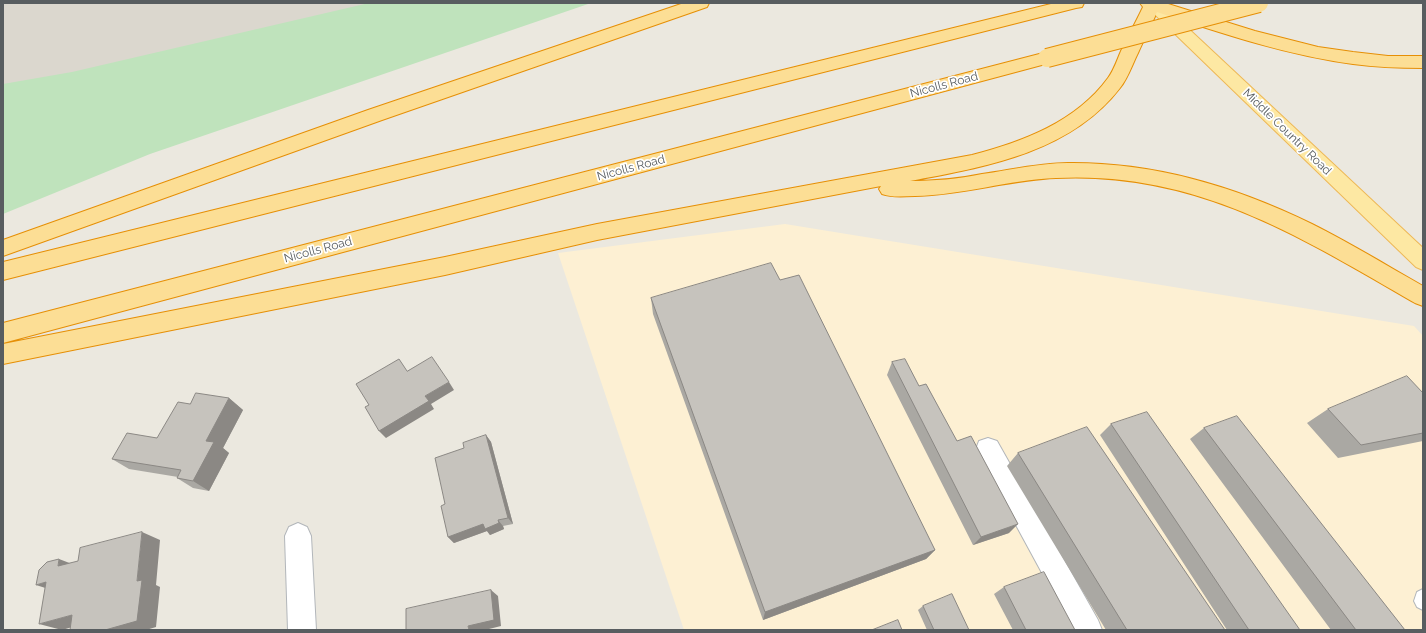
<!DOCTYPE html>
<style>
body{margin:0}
#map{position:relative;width:1426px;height:633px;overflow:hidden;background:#ebe8df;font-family:Raleway,sans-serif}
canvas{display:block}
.frame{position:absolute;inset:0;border:4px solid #585d60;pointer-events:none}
</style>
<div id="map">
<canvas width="1426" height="633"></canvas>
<div class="frame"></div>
</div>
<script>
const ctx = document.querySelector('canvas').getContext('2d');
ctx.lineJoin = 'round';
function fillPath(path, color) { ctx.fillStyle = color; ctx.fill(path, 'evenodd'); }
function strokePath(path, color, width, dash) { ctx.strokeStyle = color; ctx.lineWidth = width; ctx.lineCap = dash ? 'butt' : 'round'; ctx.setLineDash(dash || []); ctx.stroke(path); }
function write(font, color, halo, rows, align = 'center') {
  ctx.font = font + ' Raleway,sans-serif'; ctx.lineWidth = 3.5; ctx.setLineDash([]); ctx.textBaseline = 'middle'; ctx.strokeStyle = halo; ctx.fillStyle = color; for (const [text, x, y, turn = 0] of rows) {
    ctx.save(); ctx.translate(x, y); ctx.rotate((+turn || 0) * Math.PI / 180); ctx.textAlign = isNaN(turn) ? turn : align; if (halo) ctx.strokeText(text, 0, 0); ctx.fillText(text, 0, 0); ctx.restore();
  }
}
fillPath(new Path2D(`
 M785 224 1414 326 1423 336V630H684L558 253Z`), '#fdf0d3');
fillPath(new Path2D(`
 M3 3H445L3 99Z`), '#dbd7ce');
fillPath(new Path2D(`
 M369 3H591L150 154 3 214V84L72 72Z`), '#bfe3bc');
const service = new Path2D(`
 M1423 589V610L1417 607 1414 601 1417 592Z`);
const minor = new Path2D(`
 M988 438 997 441 1098 620 1102 630H1073L979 457 976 449 979 441Z
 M298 523 307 527 311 536 316 630H288L285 536 289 527Z`);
const primary = new Path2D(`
 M1143 3H1161L1423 248V270L1416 267Z`);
const trunk = new Path2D(`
 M684 3H709L707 7 382 120 3 256V240L368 110Z
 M1055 3H1084L1082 7 1076 8 3 280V262Z
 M1140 3H1165L1255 31 1318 47 1353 52 1388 56H1423V68C1399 68 1376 67 1353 64 1286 55 1221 33 1157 12 1151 26 1144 39 1138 53 1132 65 1128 78 1120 88 1070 153 985 167 910 181 934 181 958 179 982 174 1011 170 1039 163 1068 163 1154 162 1237 187 1312 224 1350 243 1386 265 1423 286V306L1415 303C1299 236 1196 171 1056 178 1008 180 963 195 915 196 904 196 893 198 882 194L879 189 881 186 597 240 445 275 3 364V344L445 257 597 224 972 155C1022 142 1076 122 1108 78 1114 70 1117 60 1121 51 1128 36 1136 22 1143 7Z
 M1047 52 1053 54 1056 58 1053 62 3 343V323Z`);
strokePath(service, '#b2b6ba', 2);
strokePath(minor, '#b2b6ba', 2);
strokePath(primary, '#eeb856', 2);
strokePath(trunk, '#e68f05', 2);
fillPath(service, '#fff');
fillPath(minor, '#fff');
fillPath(primary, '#fde8a3');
fillPath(trunk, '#fcde95');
const trunkBridge = new Path2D(`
 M1047 58 1259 3`);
strokePath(trunkBridge, '#e68f05', 20, []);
strokePath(trunkBridge, '#fcde95', 18);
fillPath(new Path2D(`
 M780 280 935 550 926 559 763 620 653 314 651 298Z
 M892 362 919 386 957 441 1009 533 973 545 887 375Z
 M1423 393V441L1338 458 1307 423 1328 409Z
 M229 398 243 410 223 448 229 453 209 491 193 488 177 478 178 477 129 469 112 459 157 438 190 404Z
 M1111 424 1300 630H1227L1100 435Z
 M1204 428 1405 630H1331L1190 439Z
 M486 435 491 442 513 524 503 526 504 529 490 535 487 531 454 543 448 537 445 504 464 448Z
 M1018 453 1225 630H1106L1007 466Z
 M1004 587 1075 630H1013L994 594Z
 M923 606 969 630H927L918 610Z`), '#aaa8a3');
fillPath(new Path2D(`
 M449 382 454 390 431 404 434 409 386 438 379 431 425 396Z
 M229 398 243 410 223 448 229 453 209 491 193 481 206 441Z
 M486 435 491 442 513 524 508 518Z
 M498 520 503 526 504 529 490 535 487 531 454 543 448 537 483 524Z
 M1018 524 1009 533 973 545 981 537Z
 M142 532 160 540 156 585 160 587 156 627 146 630H105L137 581Z
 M935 550 926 559 763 620 765 612Z
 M59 559 80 567 58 566Z
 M46 582 58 592 36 585Z
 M491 590 498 596 501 626 485 630H469L468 626Z
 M72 615 93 621 62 630 39 624Z`), '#8b8884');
const building = new Path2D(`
 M771 263 780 280 799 275 935 550 765 612 651 298Z
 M432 357 449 382 425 396 429 401 379 431 365 407 369 405 356 384 399 359 407 371Z
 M905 359 919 386 926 384 957 441 971 436 1018 524 981 537 892 362Z
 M1407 376 1423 393V433L1361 445 1328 409Z
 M196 393 229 398 206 441 214 442 193 481 177 478 181 470 112 459 127 433 157 438 178 402 190 404Z
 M1147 412 1300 630H1249L1111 424Z
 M1237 416 1405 630H1356L1204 428Z
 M1087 427 1225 630H1127L1018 453Z
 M486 435 508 518 498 520 499 523 485 529 483 524 448 537 441 506 445 504 435 458 464 448 463 443Z
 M142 532 137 581 142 580 137 621 105 630H70L72 615 39 624 46 582 36 585 39 570 47 562 59 559 58 566 78 561 80 548Z
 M1044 572 1075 630H1026L1004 587Z
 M491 590 494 620 468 626 469 630H406V609Z
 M952 594 969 630H934L923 606Z
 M898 620 902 630H872Z`);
fillPath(building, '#c6c3bd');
strokePath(building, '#8b8884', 1);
write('12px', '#585d60', '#fff', [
 ["Nicolls Road",944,85,-15],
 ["Middle Country Road",1287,132,44],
 ["Nicolls Road",631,168,-15],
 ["Nicolls Road",318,250,-15]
]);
</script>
